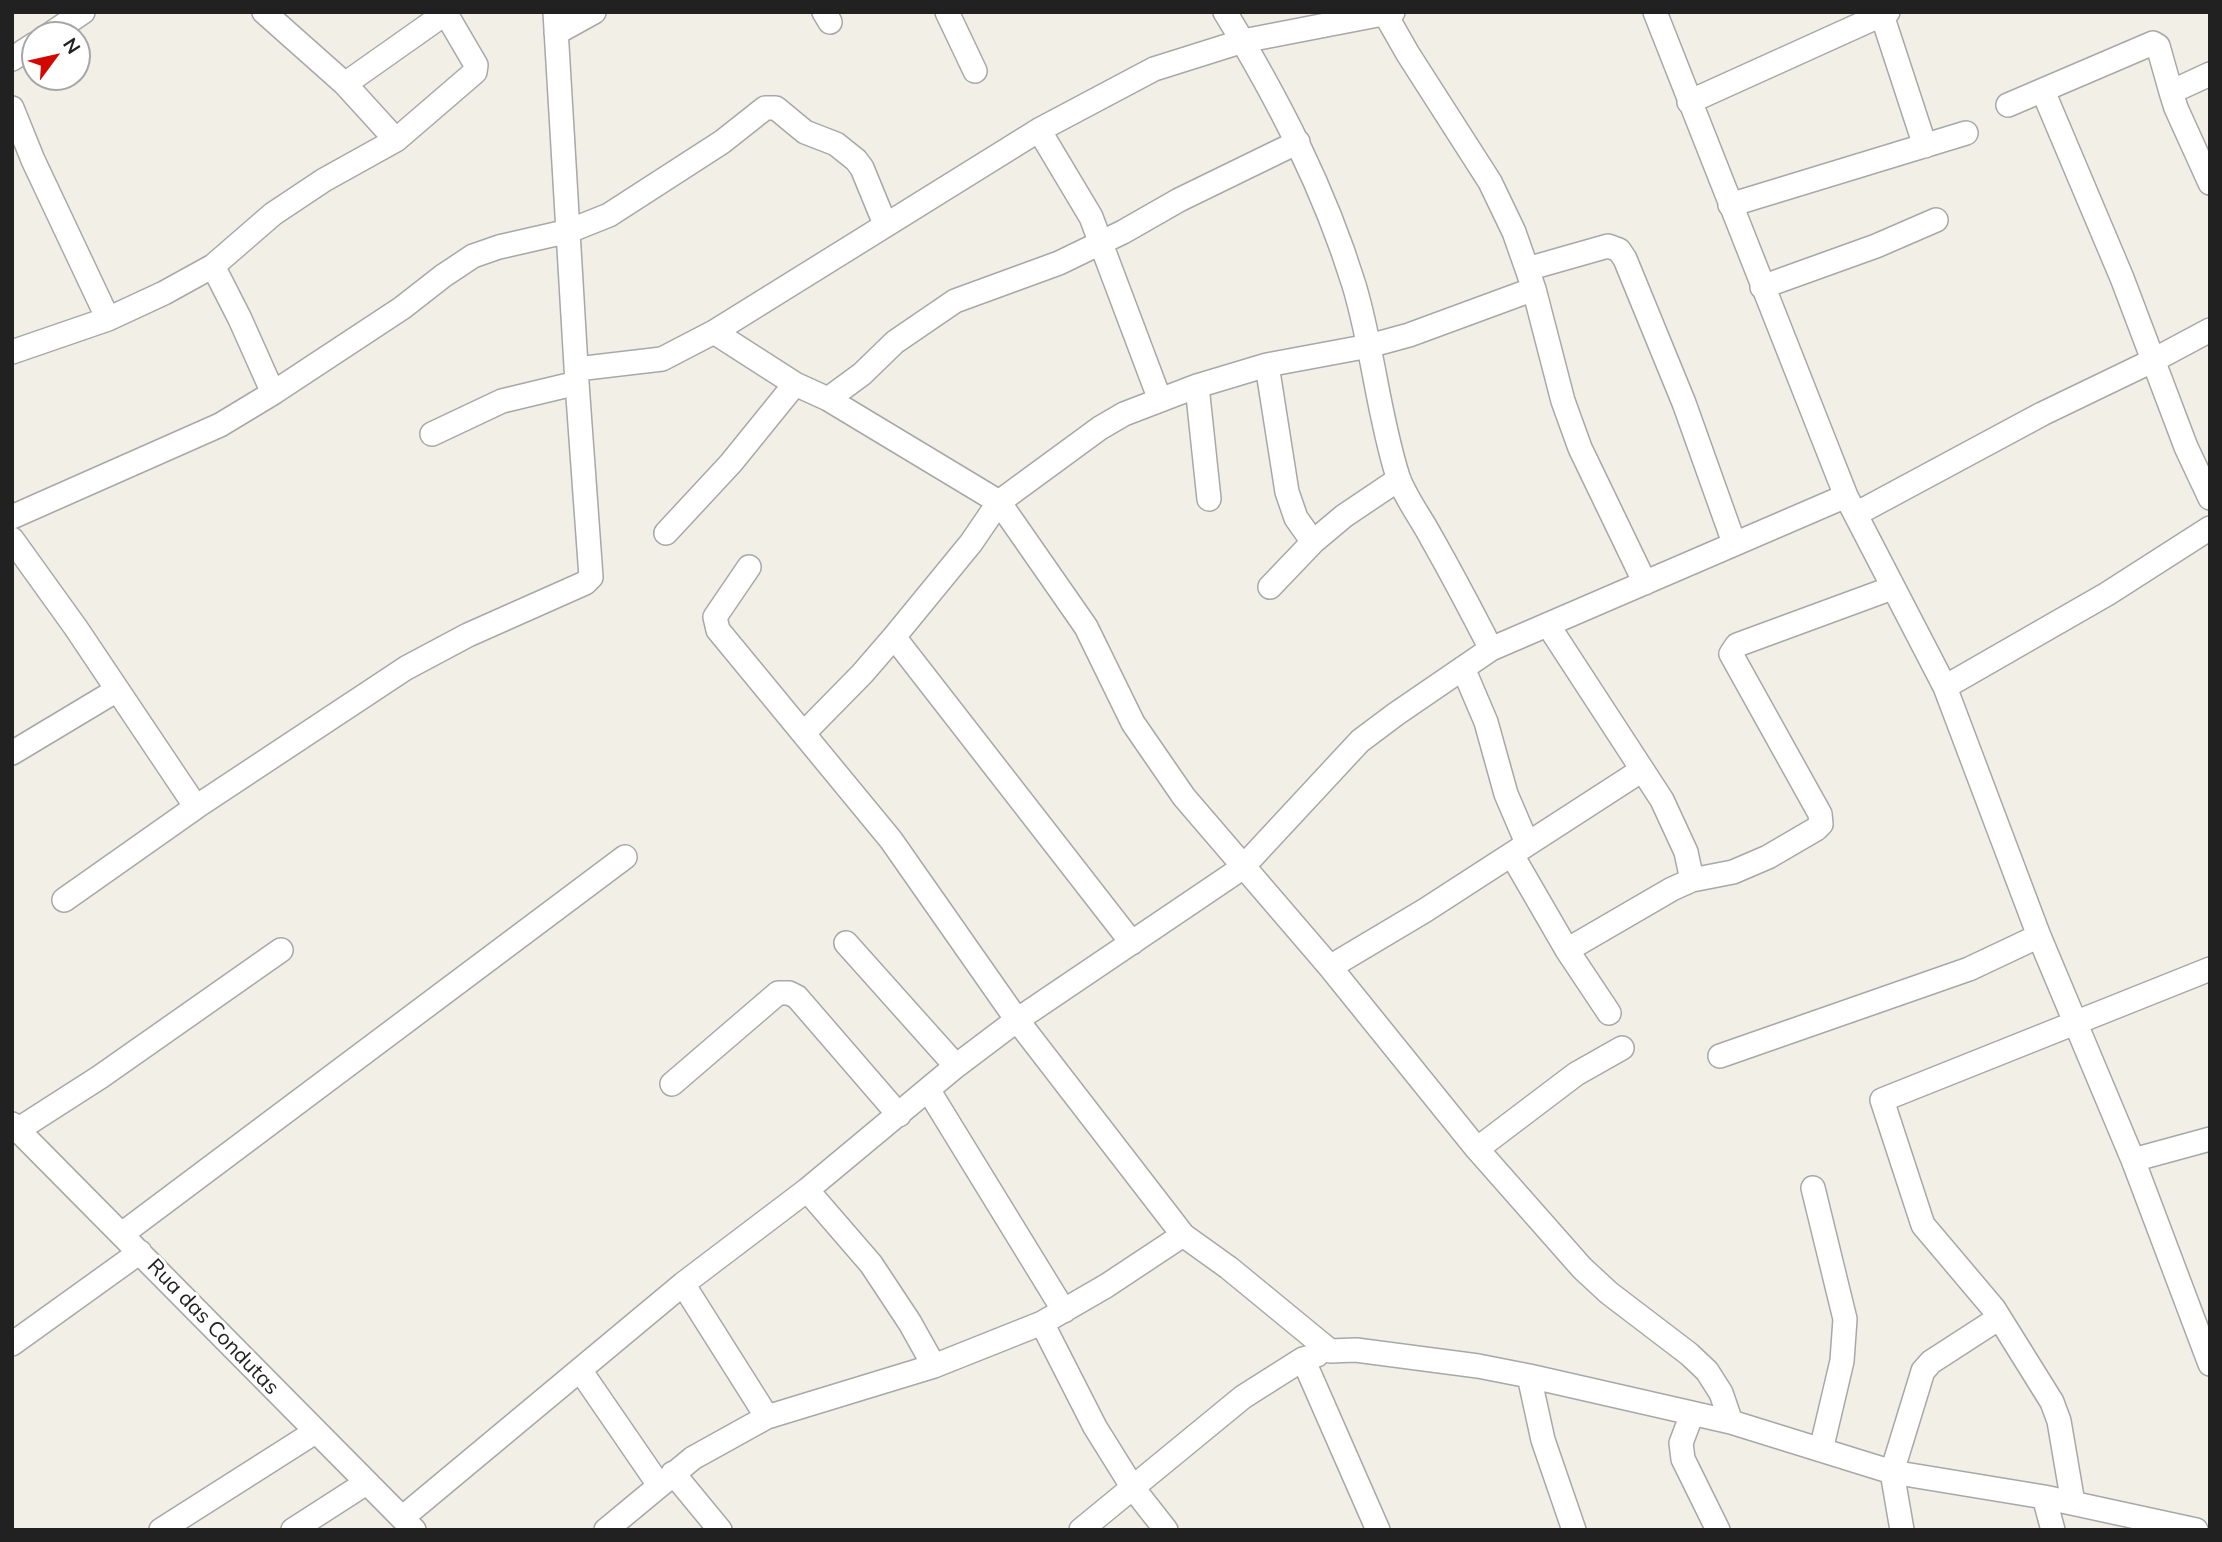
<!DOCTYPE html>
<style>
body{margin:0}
#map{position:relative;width:2222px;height:1542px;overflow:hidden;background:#f2efe7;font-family:Mulish,sans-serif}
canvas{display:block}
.frame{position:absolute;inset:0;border:14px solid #212121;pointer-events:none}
.north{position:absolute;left:21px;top:21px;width:70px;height:70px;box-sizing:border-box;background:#fff;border:2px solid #a6a6a6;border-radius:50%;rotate:57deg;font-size:19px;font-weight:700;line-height:28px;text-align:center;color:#212121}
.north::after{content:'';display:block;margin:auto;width:24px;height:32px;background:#d20800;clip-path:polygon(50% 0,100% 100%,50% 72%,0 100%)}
</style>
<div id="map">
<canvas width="2222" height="1542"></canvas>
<div class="frame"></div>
<div class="north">N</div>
</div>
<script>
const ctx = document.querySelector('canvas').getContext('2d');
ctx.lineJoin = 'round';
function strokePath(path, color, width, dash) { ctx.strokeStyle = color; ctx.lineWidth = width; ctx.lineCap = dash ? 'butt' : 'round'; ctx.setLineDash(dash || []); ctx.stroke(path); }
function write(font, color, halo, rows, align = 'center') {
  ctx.font = font + ' Mulish,sans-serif'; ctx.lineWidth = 6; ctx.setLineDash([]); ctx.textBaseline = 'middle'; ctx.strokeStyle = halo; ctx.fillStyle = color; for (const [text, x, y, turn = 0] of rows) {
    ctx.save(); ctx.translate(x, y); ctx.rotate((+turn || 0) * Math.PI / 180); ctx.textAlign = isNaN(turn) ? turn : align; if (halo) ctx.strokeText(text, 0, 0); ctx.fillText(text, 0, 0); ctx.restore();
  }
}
const minor = new Path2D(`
 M264 12 345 84 396 140
 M824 12 830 22
 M947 12 975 71
 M1225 12C1278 99 1324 188 1354 285 1373 348 1378 414 1398 477 1405 497 1421 518 1431 537 1452 574 1472 612 1491 649
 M1384 12 1408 54 1490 182 1514 232 1534 289 1563 401 1580 448 1645 583
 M1655 12 1846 496 1945 687 2039 936 2133 1160 2210 1364
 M1882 15 1925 146
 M556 33 594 12
 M49 35 83 12
 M12 59 35 44
 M2210 74 2171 92 2176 108 2210 183
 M345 84 447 12
 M2043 91 2122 278 2186 447 2210 498
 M1689 102 1888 12
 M2008 105 2153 43 2158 46 2171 92
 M12 108 33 160 108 319
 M1039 130 1091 217 1160 400
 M1730 205 1966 133
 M213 266 240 319 273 393
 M1527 269 1608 246 1619 250 1625 259 1684 403 1734 543
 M1762 287 1876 246 1936 220
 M714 332 795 384 828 399 999 502 1086 627 1133 723 1184 797 1330 967 1477 1149 1582 1268 1609 1293 1689 1354 1707 1371 1721 1393 1731 1422
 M12 352 108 319 164 293 213 266 273 214 324 180 396 140 475 72 476 65 445 12
 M1267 365 1287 492 1296 518 1313 542
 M577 369 662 359 714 332 1039 130 1154 69 1243 41 1393 12
 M1197 386 1209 499
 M828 399 862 374 895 342 955 301 1059 263 1123 232 1179 200 1298 142
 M432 434 502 401 577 383
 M1856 514 2042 414 2152 361 2210 330
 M12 517 220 425 273 393 402 308 443 276 473 256 499 247 569 231 609 215 722 142 765 108H776L805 132 836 144 856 160 862 168 885 224
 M666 533 731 463 795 384
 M12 539 76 628 196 807
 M749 567 715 617 718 630 891 840 1017 1020 1183 1235 1229 1268 1330 1351 1356 1350 1478 1366 1529 1376 1731 1422 1892 1472 2044 1497 2196 1530
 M1270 587 1313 542 1344 516 1399 479
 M1548 625 1662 800 1686 852 1692 880
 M894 637 1132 943
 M1463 668 1486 722 1506 794 1527 843
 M1945 687 2107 594 2210 528
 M804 733 862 674 894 637 971 543 999 502 1100 428 1124 414 1197 386 1267 365 1369 346 1409 335 1534 289
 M12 753 117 690
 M1512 855 1567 950 1609 1013
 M64 900 196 807 406 668 468 635 585 583 591 577 577 383 555 12
 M846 943 956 1066
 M1567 950 1672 889 1692 880 1733 872 1768 857 1816 829 1821 824 1820 814 1731 654 1737 645 1892 588
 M1330 967 1424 911 1642 770
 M1720 1056 1969 969 2039 936
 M672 1084 778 993H789L797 997 899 1115
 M929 1091 1064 1311
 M12 1124 414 1530
 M19 1129 100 1077 281 950
 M1477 1149 1576 1074 1622 1048
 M2133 1160 2210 1139
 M1813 1188 1845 1319 1842 1361 1821 1450
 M807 1190 871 1264 910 1323 934 1366
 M122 1234 625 857
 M683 1284 767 1417
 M1042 1323 1095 1427 1133 1488 1166 1530
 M12 1344 140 1252
 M1317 1355 1303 1359 1378 1530
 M580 1370 659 1485
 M1529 1376 1543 1440 1574 1530
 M1692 1414 1681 1443 1683 1459 1718 1530
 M673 1473 720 1530
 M2044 1497 2053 1530
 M2073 1503 2059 1421 2052 1402 1994 1309 1923 1225 1882 1100 2210 969
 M402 1518 683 1284 807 1190 956 1066 1017 1020 1242 868 1360 741 1396 714 1491 649 1846 496
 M161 1530 315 1432
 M293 1530 366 1483
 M606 1530 693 1458 767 1417 934 1366 1042 1323 1106 1286 1183 1235
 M1081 1530 1243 1397 1303 1359
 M1902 1530 1892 1472 1923 1371 1931 1362 1999 1318`);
strokePath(minor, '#a8a8a8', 26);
strokePath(minor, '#fff', 23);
write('21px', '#212121', '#fff', [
 ["Rua das Condutas",213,1327,46]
]);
</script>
